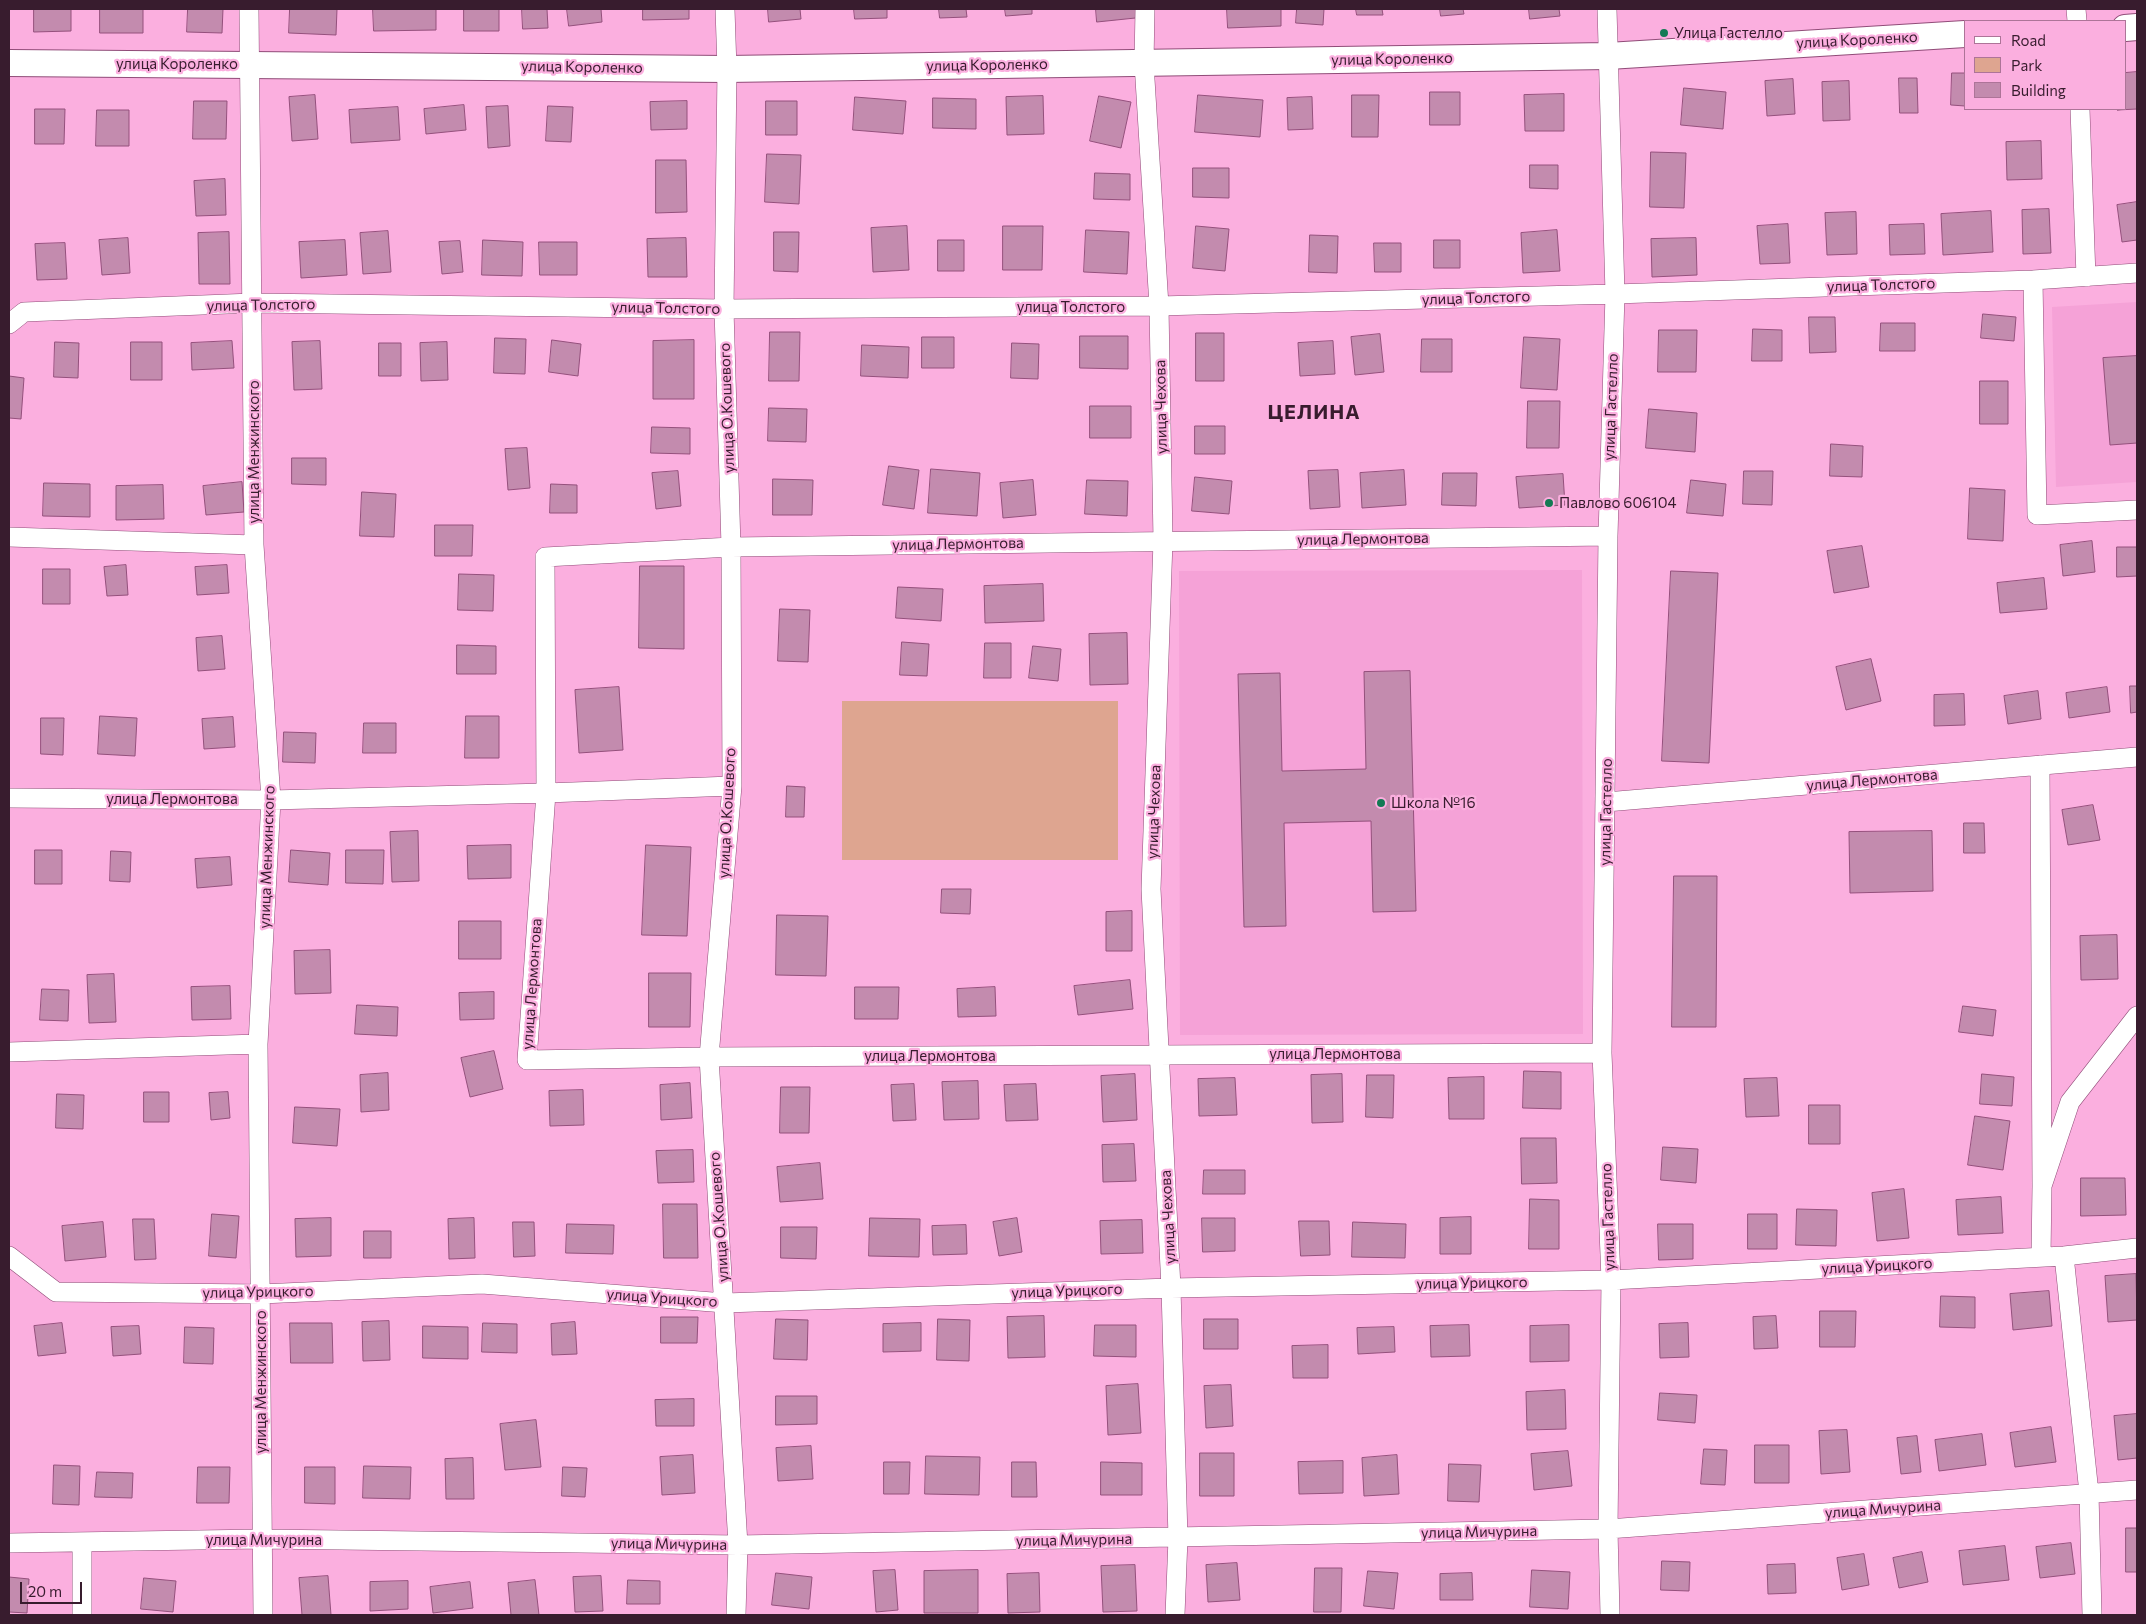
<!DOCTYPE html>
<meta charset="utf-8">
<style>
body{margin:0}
#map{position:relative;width:2146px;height:1624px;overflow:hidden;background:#fbafdf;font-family:Commissioner,sans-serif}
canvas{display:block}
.frame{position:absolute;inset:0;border:10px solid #381c2e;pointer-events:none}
.legend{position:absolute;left:1964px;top:20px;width:162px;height:90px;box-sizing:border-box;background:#fbafdf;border:1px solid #ad7498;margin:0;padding:6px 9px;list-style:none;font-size:15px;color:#381c2e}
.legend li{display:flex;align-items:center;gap:10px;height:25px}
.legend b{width:25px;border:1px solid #ad7498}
.scale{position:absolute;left:20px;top:1582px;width:62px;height:22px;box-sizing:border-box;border:2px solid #381c2e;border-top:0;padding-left:6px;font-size:15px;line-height:18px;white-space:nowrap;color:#381c2e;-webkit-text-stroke:4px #fbafdf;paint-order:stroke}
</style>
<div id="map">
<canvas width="2146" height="1624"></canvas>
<div class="frame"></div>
<ul class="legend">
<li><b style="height:6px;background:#fff"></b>Road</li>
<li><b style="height:14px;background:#dea590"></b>Park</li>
<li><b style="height:14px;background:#c38bae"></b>Building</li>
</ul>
<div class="scale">20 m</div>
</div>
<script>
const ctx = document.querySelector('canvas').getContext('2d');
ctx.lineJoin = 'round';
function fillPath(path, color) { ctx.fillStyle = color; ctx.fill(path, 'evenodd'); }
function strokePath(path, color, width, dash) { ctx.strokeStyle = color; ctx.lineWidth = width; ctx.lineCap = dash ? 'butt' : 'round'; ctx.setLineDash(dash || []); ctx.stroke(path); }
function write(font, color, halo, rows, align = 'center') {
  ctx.font = font + ' Commissioner,sans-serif'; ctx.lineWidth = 4.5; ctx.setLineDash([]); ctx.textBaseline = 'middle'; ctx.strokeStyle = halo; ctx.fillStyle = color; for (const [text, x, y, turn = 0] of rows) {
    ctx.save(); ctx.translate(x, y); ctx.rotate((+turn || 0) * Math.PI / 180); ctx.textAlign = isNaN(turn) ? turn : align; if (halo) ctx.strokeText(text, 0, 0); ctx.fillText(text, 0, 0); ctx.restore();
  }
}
fillPath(new Path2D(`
 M2137 302V482L2056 487 2052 307Z
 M1582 570 1583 1034 1180 1035 1179 571Z`), '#f5a2d7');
fillPath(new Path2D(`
 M842 701H1118V860H842Z`), '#dea590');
const building = new Path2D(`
 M34 9H71V31L34 32Z
 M100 9H143V33H100Z
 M188 9H223L222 33 187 32Z
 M290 9H337L336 35 289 33Z
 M373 9H436V30L374 31Z
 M464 9H499V31H464Z
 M522 9H547L548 28 523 29Z
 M567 9H601L602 22 569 26Z
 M643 9H689V19L643 20Z
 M768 9H800L801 19 769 22Z
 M854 9H887V18L855 19Z
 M939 9H966L967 17 940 18Z
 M1005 9H1032V14L1006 16Z
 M1096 9H1144L1145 17 1097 22Z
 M1227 9H1281V26L1228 28Z
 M1297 9H1324L1323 25 1296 23Z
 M1356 9H1382L1383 15H1357Z
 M1440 9H1463L1464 14 1441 16Z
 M1529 9H1559L1560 16 1530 19Z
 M2137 72V109L2117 110 2125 109V73Z
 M1952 73H1965V106L1951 105Z
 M1899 78H1917L1918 113H1900Z
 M1793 79 1795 114 1767 116 1765 81Z
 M1849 81 1850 120 1823 121 1822 82Z
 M1684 88 1726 92 1723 129 1681 125Z
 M1430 92H1460V125H1430Z
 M1564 94V131H1525L1524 95Z
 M315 95 318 139 292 141 289 97Z
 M1198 95 1263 100 1260 137 1195 132Z
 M1352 95H1379L1378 137H1352Z
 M1043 96 1044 134 1007 135 1006 97Z
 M1099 96 1131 102 1121 148 1090 141Z
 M855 97 906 101 903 134 853 130Z
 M1312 97 1313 129 1288 130 1287 98Z
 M933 98 976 99V129L933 128Z
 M194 101H227L226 139H193Z
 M687 101V129L651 130 650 102Z
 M766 101H797V135H766Z
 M464 105 466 130 426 134 424 109Z
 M508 106 510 146 488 148 486 107Z
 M548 106 573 107 571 142 546 141Z
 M398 107 400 140 351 143 349 110Z
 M35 109H65L64 144H35Z
 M97 110H129V146H96Z
 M2041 141 2042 179 2007 180 2006 142Z
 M1651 152 1686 153 1684 208 1650 207Z
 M767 154 801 155 799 204 765 202Z
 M656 160H686L687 212 656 213Z
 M1530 165H1558V189L1530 188Z
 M1193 168H1229V198L1193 197Z
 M1095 173 1130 174V200L1094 199Z
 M225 179 226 215 196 216 194 181Z
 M2137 202V240L2122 242 2117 205Z
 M2049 209 2051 253 2023 254 2022 210Z
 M1991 211 1993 252 1943 255 1941 214Z
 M1856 212 1857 254 1827 255 1825 213Z
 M1788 224 1790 263 1760 264 1757 226Z
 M1924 224 1925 254 1890 255 1889 225Z
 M907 226 909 270 873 272 871 228Z
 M1003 226H1043L1042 270H1003Z
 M1196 226 1229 229 1225 271 1193 268Z
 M1086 230 1129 232 1127 274 1084 272Z
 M1557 230 1560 271 1523 273 1521 233Z
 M388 231 391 272 363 274 360 233Z
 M229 232 230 284H199L198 233Z
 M774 232H799L798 272 774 271Z
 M1310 235 1338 236 1337 273 1309 272Z
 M128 238 130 273 102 275 99 240Z
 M686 238 687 277H648L647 239Z
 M1696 238 1697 275 1652 277 1651 239Z
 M345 240 347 275 301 278 299 242Z
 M483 240 523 242 522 276 482 275Z
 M938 240H964V271H938Z
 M1434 240H1460V268H1434Z
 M460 241 463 272 442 274 439 242Z
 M539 242H577V275H540Z
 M65 243 67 279 37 280 35 244Z
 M1374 243H1401V272H1375Z
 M1983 314 2016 317 2014 341 1981 338Z
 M1809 317H1835L1836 352 1810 353Z
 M1881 323H1915V351H1880Z
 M1753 329 1782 330V361H1752Z
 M1659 330H1697L1696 372H1658Z
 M770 332H800L799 381H769Z
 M1196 333H1224V381H1196Z
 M1380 334 1384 372 1355 375 1351 337Z
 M1080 336H1128V369L1080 368Z
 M922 337H954V368H922Z
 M1524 337 1560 339 1557 390 1521 388Z
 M495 338 526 339 525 374 494 373Z
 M1422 339H1452V372H1421Z
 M552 340 581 344 578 376 549 372Z
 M694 340V399H653V341Z
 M232 341 234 368 192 370 191 343Z
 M320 341 322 389 294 390 292 342Z
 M1333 341 1335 374 1300 376 1298 343Z
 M55 342 79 343 78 378 54 377Z
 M131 342H162V380H131Z
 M447 342 448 380 421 381 420 343Z
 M379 343H401V376H379Z
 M1012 343 1039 344 1038 379 1011 378Z
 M862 345 909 347 908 378 861 376Z
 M2137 356V443L2110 445 2103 358Z
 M9 376 24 378 21 419 9 418Z
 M1980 381H2008V424H1980Z
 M1528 401H1560L1559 448H1527Z
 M1090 406H1131V438H1090Z
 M769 408 807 409 806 442 768 441Z
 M1649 409 1697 413 1695 452 1646 448Z
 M1195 426H1225V454H1195Z
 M652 427 690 428V454L651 453Z
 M1831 444 1863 446 1862 477 1830 476Z
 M527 448 530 488 508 490 505 449Z
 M292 458H326V485L292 484Z
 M889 466 919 470 914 509 883 505Z
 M931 469 980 473 977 516 928 513Z
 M1338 470 1340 507 1310 509 1308 471Z
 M1404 470 1406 505 1362 508 1360 473Z
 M678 471 681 506 656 509 652 473Z
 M1744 471H1773L1772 505 1743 504Z
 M1443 473H1477L1476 506 1442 505Z
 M1563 474 1565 505 1519 508 1516 477Z
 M1195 477 1232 481 1229 514 1192 511Z
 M773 479 813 480 812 515H773Z
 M1033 480 1036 515 1003 518 1000 483Z
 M1087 480 1128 481 1127 516 1085 514Z
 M1691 480 1726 484 1723 516 1687 513Z
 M242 482 244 512 206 515 203 486Z
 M44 483 90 484V517L43 516Z
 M551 484 577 485V513H550Z
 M163 485 164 519 116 520V486Z
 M1970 488 2005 490 2003 541 1968 539Z
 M362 492 396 494 394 537 360 536Z
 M435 525H473L472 556H435Z
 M2092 541 2095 572 2063 576 2060 545Z
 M1862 546 1869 587 1834 593 1827 551Z
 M2117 547H2137V576L2117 577Z
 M126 565 128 595 107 596 104 567Z
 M227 565 229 593 197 595 195 567Z
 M640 566H684V649L639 648Z
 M43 569H70V604H43Z
 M1671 571 1718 573 1709 763 1662 761Z
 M459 574 494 575 493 611 458 610Z
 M2044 578 2047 609 2000 613 1997 583Z
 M1043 584 1044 621 985 623 984 586Z
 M898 587 943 589 941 621 896 618Z
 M780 609 810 610 808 662 778 661Z
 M1127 633 1128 684 1090 685 1089 634Z
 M222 636 225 669 198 671 196 638Z
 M902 642 929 644 927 676 900 675Z
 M985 643H1011V678H984Z
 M457 645 496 646V674H457Z
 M1033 646 1061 649 1058 681 1029 678Z
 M1871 659 1881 701 1846 710 1836 667Z
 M1410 671 1416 911 1373 912 1371 821 1284 823 1286 926 1244 927 1238 674 1280 673 1282 771 1366 769 1364 672Z
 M2130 686H2137V712L2131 713Z
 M619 687 623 750 579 753 575 690Z
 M2107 687 2110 712 2069 718 2066 693Z
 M2038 691 2041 719 2008 724 2004 696Z
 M1964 694 1965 725 1934 726V695Z
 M100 716 137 718 135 756 98 754Z
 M466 716H499V758H465Z
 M233 717 235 747 204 749 202 719Z
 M41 718H64L63 755 41 754Z
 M364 723H396V753H363Z
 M284 732 316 733 315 763 283 762Z
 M787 786 805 787 804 817H786Z
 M2093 805 2100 840 2068 845 2062 810Z
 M1964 823H1984L1985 853H1964Z
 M418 831 419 881 392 882 390 832Z
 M1932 831 1933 891 1850 893 1849 832Z
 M511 845V878L468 879 467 846Z
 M646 845 691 847 687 936 642 935Z
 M35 850H62V884H35Z
 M291 850 330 853 328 885 289 882Z
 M346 850H384L383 884 346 883Z
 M111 851 131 852 130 882 110 881Z
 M230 857 232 885 197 888 195 859Z
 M1674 876H1717L1716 1027H1672Z
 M942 889H971L970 914 941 913Z
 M1132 911V951H1106V912Z
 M777 915 828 916 826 976 776 975Z
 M459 921H501V959H459Z
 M2117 935 2118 979 2081 980 2080 936Z
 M330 950 331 993 295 994 294 951Z
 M649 973H691L690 1027H649Z
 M114 974 116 1022 89 1023 87 975Z
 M1130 980 1133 1009 1078 1015 1074 986Z
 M230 986 231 1019 192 1020 191 987Z
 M855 987H899L898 1019H855Z
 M995 987 996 1016 958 1017 957 989Z
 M42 989 69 990 68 1021 40 1020Z
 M494 992V1019L460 1020 459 993Z
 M357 1005 398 1007 397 1036 355 1034Z
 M1963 1006 1996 1010 1993 1036 1959 1032Z
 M494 1051 503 1089 470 1097 461 1058Z
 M1524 1071 1561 1072V1109L1523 1108Z
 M388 1073 389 1110 361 1112 360 1075Z
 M1135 1074 1137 1120 1103 1122 1101 1076Z
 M1342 1074 1343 1122 1312 1123 1311 1075Z
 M1982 1074 2014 1077 2012 1106 1980 1104Z
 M1367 1075H1394L1393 1118 1366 1117Z
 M1484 1077V1119H1449L1448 1078Z
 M1235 1078 1237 1115 1199 1116 1198 1079Z
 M1777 1078 1779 1116 1746 1117 1744 1079Z
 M978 1081 979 1119 944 1120 942 1082Z
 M690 1083 692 1118 661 1120 660 1085Z
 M914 1084 916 1120 893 1121 891 1085Z
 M1036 1084 1038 1120 1006 1121 1004 1085Z
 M781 1087H810L809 1133H780Z
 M583 1090 584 1125 550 1126 549 1091Z
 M144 1092H169V1122H144Z
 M228 1092 230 1118 211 1120 209 1093Z
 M57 1094 84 1095 83 1129 56 1128Z
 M1809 1105H1840V1144H1809Z
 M295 1107 340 1109 337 1146 293 1143Z
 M1975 1116 2010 1121 2003 1170 1968 1165Z
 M1521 1138H1556L1557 1183 1522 1184Z
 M1134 1144 1136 1181 1103 1182 1102 1145Z
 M1663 1147 1698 1149 1696 1183 1661 1180Z
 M693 1150 694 1182 658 1183 656 1151Z
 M820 1163 823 1199 780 1202 777 1167Z
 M1204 1170H1245V1194H1203Z
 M2081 1178H2125L2126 1215 2081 1216Z
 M1904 1189 1909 1238 1877 1241 1872 1193Z
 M2001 1197 2003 1233 1958 1235 1956 1200Z
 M1530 1199 1559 1200V1249H1529Z
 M663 1204H697L698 1258H664Z
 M1797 1209 1837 1210 1836 1246 1796 1245Z
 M212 1214 239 1216 236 1258 209 1256Z
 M1748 1214H1777V1249H1748Z
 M1471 1217V1254H1440V1218Z
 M331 1218V1256L296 1257 295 1219Z
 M474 1218 475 1258 449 1259 448 1219Z
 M870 1218 920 1219 919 1257 869 1256Z
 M1017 1218 1022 1252 999 1256 993 1222Z
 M1202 1218H1235V1251L1203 1252Z
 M133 1219H154L156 1259 135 1260Z
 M1142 1220 1143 1253 1101 1254 1100 1221Z
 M1299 1221H1329L1330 1255 1301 1256Z
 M103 1222 106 1257 65 1261 62 1226Z
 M513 1222H534L535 1256 514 1257Z
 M1353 1222 1406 1224 1405 1258 1352 1257Z
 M567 1224 614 1225 613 1254 566 1253Z
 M1658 1224H1693V1259L1659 1260Z
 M966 1225 967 1254 933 1255 932 1226Z
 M781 1227H817L816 1259 781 1258Z
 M364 1231H391V1258H364Z
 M2136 1274 2137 1320 2108 1322 2105 1276Z
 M2049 1291 2052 1326 2013 1330 2010 1294Z
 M1941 1296 1975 1297V1328L1940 1327Z
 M1820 1311H1856L1855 1347H1820Z
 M1044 1316 1045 1357 1008 1358 1007 1317Z
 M1776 1316 1778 1348 1754 1349 1753 1317Z
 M661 1317H698L697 1343H661Z
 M776 1319 808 1320 807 1360 774 1359Z
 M938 1319 970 1320 969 1361 937 1360Z
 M1204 1319H1238V1349H1204Z
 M389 1321 390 1360 363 1361 362 1322Z
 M575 1322 577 1354 552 1355 551 1324Z
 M62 1323 66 1353 38 1356 34 1326Z
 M290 1323H332L333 1363H291Z
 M483 1323 517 1324V1353L482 1352Z
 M921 1323V1351L883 1352V1324Z
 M1688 1323 1689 1357 1660 1358 1659 1324Z
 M1095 1325H1136V1357L1094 1356Z
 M1469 1325 1470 1356 1431 1357 1430 1326Z
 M1569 1325V1361L1530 1362V1326Z
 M139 1326 141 1354 113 1356 111 1327Z
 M423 1326 468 1327V1359L423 1358Z
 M185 1327 214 1328 213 1364 184 1363Z
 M1394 1327 1395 1352 1358 1354 1357 1328Z
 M1328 1345V1378H1293L1292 1346Z
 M1138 1384 1141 1433 1108 1435 1106 1386Z
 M1231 1385 1233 1426 1206 1428 1204 1386Z
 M1565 1390 1566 1429 1527 1430 1526 1392Z
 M1660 1393 1697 1395 1695 1423 1658 1420Z
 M776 1396H817V1424L776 1425Z
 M694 1399V1426H656L655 1400Z
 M2137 1414V1458L2118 1460 2114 1416Z
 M536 1420 541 1467 505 1470 500 1424Z
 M2051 1427 2056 1462 2015 1467 2010 1433Z
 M1847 1430 1850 1472 1821 1474 1819 1431Z
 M1982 1434 1986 1465 1939 1471 1935 1440Z
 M1917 1436 1921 1472 1901 1474 1897 1438Z
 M1755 1445H1789V1483H1755Z
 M811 1446 813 1479 778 1481 776 1448Z
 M1704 1449 1727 1450 1725 1485 1701 1484Z
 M1568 1451 1572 1486 1534 1490 1531 1454Z
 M1200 1453H1234V1496H1200Z
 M693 1455 695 1493 662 1495 660 1457Z
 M1397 1455 1399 1494 1364 1496 1362 1458Z
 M926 1456 980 1457 979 1495 925 1494Z
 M473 1458 474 1499H446L445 1459Z
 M1343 1461V1493L1299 1494 1298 1462Z
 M884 1462H910L909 1494H884Z
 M1012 1462H1036L1037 1497H1012Z
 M1101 1462 1142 1463V1495H1101Z
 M1449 1464 1481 1465 1479 1502 1448 1501Z
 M54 1465 80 1466 79 1505 53 1504Z
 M364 1466 411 1467 410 1499 363 1498Z
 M198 1467H230L229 1503H197Z
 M305 1467H335V1504L305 1503Z
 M563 1467 587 1468 585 1497 562 1496Z
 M97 1472 133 1473 132 1498 95 1497Z
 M2126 1528H2137V1572H2126Z
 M2071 1543 2075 1574 2040 1578 2036 1547Z
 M2005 1546 2009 1580 1963 1585 1959 1551Z
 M1922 1552 1928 1582 1899 1588 1893 1558Z
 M1864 1554 1869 1585 1842 1590 1837 1558Z
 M1662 1561 1690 1562 1689 1591 1661 1590Z
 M1237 1563 1240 1600 1208 1602 1206 1565Z
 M1795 1564 1796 1593 1768 1594 1767 1565Z
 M1135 1565 1137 1611 1103 1612 1101 1566Z
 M1315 1568H1342L1341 1612H1314Z
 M895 1570 898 1610 876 1612 873 1571Z
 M978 1570V1613H924V1571Z
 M1532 1570 1570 1572 1568 1609 1530 1607Z
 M1368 1571 1398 1573 1394 1609 1364 1606Z
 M776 1573 812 1577 809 1609 772 1605Z
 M1039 1573 1040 1612 1008 1613 1007 1574Z
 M1472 1573 1473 1600H1440V1574Z
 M328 1576 331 1615H302L299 1578Z
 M601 1576 603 1611 575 1612 573 1577Z
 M9 1577 29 1579 27 1613 9 1612Z
 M144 1578 176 1581 173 1612 141 1609Z
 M535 1580 539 1615H511L508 1583Z
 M628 1580 660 1581V1604H627Z
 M408 1581V1609L370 1611V1582Z
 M470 1582 473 1608 433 1613 430 1587Z`);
fillPath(building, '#c38bae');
strokePath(building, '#94507c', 1);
const street = new Path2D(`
 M249 9 254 545 271 800 258 1044 263 1615
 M725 9 727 69 724 309 731 547 732 786 709 1057 738 1545 736 1615
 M1145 9 1144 63 1159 306 1163 541 1151 889 1171 1288 1178 1538 1175 1615
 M1607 9 1615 294 1608 536 1602 1053 1611 1280 1608 1529 1610 1615
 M2076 9 2077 21
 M2080 109 2086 277
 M2033 280 2037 515 2137 510
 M9 324 24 312 253 303 724 309 1159 306 1615 294 2033 280 2137 273
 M9 537 254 545
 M2040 765 2042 1186
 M732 786 546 793 527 1060 709 1057 1602 1053
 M9 798 271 800 546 793 545 557 731 547 1608 536
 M1606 802 2137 757
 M9 1052 258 1044
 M9 1256 56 1292 261 1294 482 1284 725 1303 1171 1288 1611 1280 2064 1256 2137 1248
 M2064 1256 2089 1493 2092 1615
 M2041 1257 2042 1186 2070 1102 2137 1016
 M82 1542V1615
 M9 1543 261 1539 738 1545 1608 1529 2137 1490`);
const secondary = new Path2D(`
 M2125 28 2137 27
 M9 63 727 69 1608 56 1965 34`);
strokePath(street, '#904c78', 20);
strokePath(secondary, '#904c78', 28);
strokePath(street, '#fff', 19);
strokePath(secondary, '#fff', 26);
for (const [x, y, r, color] of [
 [1664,33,5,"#137a54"],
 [1549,503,5,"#137a54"],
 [1381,803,5,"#137a54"]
]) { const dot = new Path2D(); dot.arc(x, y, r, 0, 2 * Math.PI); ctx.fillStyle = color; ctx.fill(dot); strokePath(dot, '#fbafdf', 2); }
write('15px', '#381c2e', '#fbafdf', [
 ["Улица Гастелло",1674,33],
 ["Павлово 606104",1559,503],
 ["Школа №16",1391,803]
], 'left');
write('15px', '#381c2e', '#fbafdf', [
 ["улица Короленко",1857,40,-3],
 ["улица Короленко",1392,59,-1],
 ["улица Короленко",177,64],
 ["улица Короленко",987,65,-1],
 ["улица Короленко",582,67,1],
 ["улица Толстого",1881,285,-2],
 ["улица Толстого",1476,298,-2],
 ["улица Толстого",261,305,-1],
 ["улица Толстого",1071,307],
 ["улица Толстого",666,308,1],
 ["улица Чехова",1161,407,-91],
 ["улица Гастелло",1611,407,-88],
 ["улица О.Кошевого",727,408,-92],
 ["улица Менжинского",254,452,-90],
 ["улица Лермонтова",1363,539,-1],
 ["улица Лермонтова",958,544,-1],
 ["улица Лермонтова",1872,780,-5],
 ["улица Лермонтова",172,799],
 ["улица Чехова",1154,812,-88],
 ["улица Гастелло",1606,812,-89],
 ["улица О.Кошевого",727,813,-87],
 ["улица Менжинского",267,857,-88],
 ["улица Лермонтова",532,984,-86],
 ["улица Лермонтова",1335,1054],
 ["улица Лермонтова",930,1056],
 ["улица О.Кошевого",719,1217,-94],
 ["улица Чехова",1168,1217,-93],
 ["улица Гастелло",1608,1217,-92],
 ["улица Урицкого",1877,1266,-3],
 ["улица Урицкого",1472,1283,-1],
 ["улица Урицкого",1067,1291,-2],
 ["улица Урицкого",258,1292,-1],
 ["улица Урицкого",662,1298,4],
 ["улица Менжинского",261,1382,-90],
 ["улица Мичурина",1883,1509,-4],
 ["улица Мичурина",1479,1532,-1],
 ["улица Мичурина",264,1540],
 ["улица Мичурина",1074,1540,-1],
 ["улица Мичурина",669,1544,1]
]);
ctx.letterSpacing = '1px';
write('bold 20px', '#381c2e', '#fbafdf', [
 ["ЦЕЛИНА",1314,412]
]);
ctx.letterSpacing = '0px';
</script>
